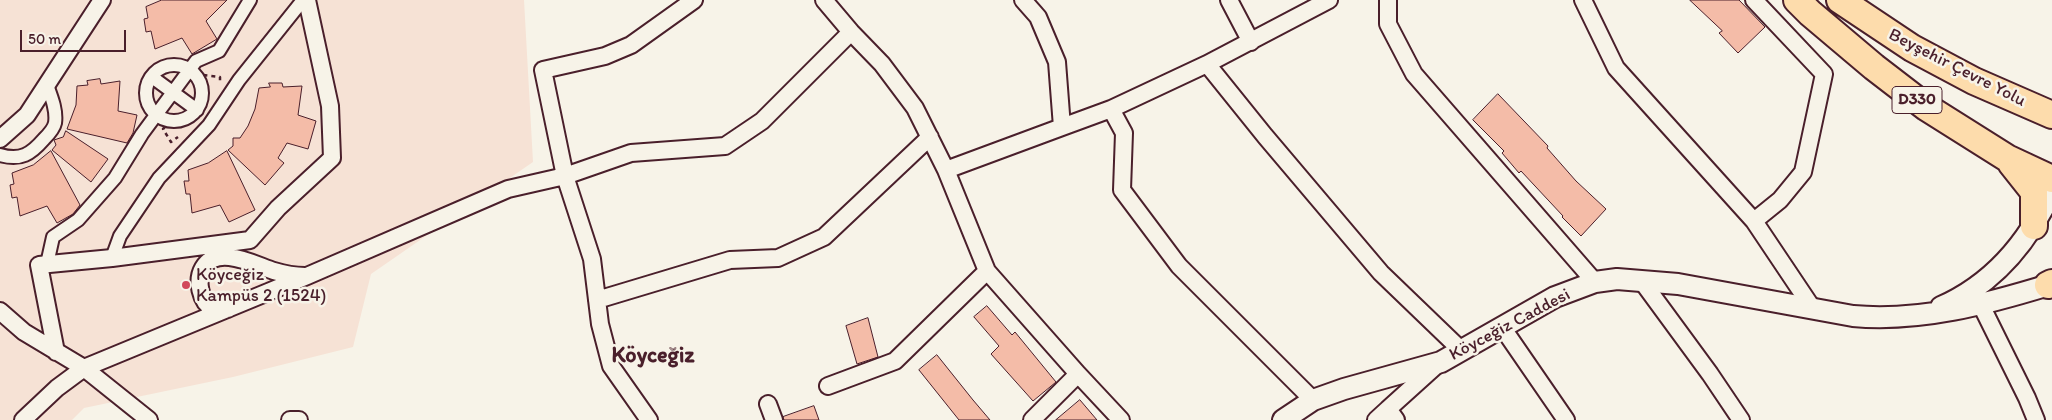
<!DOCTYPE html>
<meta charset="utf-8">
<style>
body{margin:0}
#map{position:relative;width:2052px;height:420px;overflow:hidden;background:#f7f3e8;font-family:Itim,sans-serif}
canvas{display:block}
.scale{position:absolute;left:20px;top:30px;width:106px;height:22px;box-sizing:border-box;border:2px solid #4a1f2b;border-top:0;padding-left:6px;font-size:15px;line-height:18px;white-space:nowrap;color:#4a1f2b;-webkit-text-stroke:4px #f7f3e8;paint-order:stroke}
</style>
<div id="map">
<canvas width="2052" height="420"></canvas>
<div class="scale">50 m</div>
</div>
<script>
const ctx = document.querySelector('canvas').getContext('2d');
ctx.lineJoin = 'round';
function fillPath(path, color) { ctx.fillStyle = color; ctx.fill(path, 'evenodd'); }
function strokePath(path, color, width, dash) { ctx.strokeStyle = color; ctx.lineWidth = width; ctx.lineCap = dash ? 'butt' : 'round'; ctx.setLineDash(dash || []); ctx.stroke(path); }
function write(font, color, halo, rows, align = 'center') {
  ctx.font = font + ' Itim,sans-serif'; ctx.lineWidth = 5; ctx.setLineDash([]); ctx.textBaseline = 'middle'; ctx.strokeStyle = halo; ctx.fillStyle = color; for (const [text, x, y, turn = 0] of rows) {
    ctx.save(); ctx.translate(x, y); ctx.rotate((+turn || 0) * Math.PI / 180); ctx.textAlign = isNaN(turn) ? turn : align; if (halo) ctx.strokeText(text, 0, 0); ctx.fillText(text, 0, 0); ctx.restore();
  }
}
fillPath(new Path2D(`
 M0 0H524L533 162 371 274 353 347 233 377 84 408 72 420H0Z`), '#f6e2d5');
const building = new Path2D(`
 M162 0H227L206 21 217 39 192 54 182 38 155 49 151 31 146 32 144 19 148 18 146 7Z
 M1690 0H1739L1765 27 1738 53 1719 33 1722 31Z
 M100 79 101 84 120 81 118 111 137 115 133 133 127 143 67 129 76 105 77 86 88 85 87 81Z
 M269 83H282L283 87 302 86 298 115 316 121 308 149 287 143 278 158 284 163 265 185 228 150 233 146V138H240L248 126 255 109 259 88 270 87Z
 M1498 94 1548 146 1547 148 1576 181 1606 209 1581 236 1562 217 1563 216 1521 171 1519 173 1502 153 1504 151 1473 120Z
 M66 131 108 159 91 182 52 150 56 145 54 140 63 137Z
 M51 151 80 205 73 214 57 223 47 206 20 216 17 197 12 198 10 185 14 184 12 173 33 165Z
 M227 151 255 210 229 222 220 205 192 213 190 194H186L184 181H189L188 170 208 163Z
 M987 306 1012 335 1015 332 1056 382 1033 401 991 354 999 346 974 317Z
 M868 318 878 357 857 364 846 326Z
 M937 355 973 400 990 420H959L919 370Z
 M1080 400 1097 420H1056Z
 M814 406 819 420H784L783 417Z`);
fillPath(building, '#f4bca8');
strokePath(building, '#4a1f2b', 1);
const pedestrian = new Path2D(`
 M146 93a28 28 0 1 1 56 0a28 28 0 1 1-56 0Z
 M152 77 197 110
 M0 155C21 161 31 154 44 139 48 135 54 128 55 123 57 110 51 96 47 85
 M112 258 120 236 159 178 209 125 239 80 303 0
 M47 264 53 237 78 220 115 178 142 134 196 61 219 51 250 0`);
const minor = new Path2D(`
 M694 0 631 45 605 56 543 70 565 176 631 153 725 146 762 121 851 32
 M824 0 851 32 882 64 915 108 946 170 987 271 1078 374
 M1229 0 1251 42
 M1388 0V24L1414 74 1595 282
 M1583 0 1616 68 1754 221 1813 309
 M1754 0 1824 74 1803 172 1780 200 1754 221
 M1207 64 1329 0
 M1111 109 1207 64 1265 136 1381 273 1461 350
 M1062 127 1111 109 1124 133 1122 190 1179 266 1313 400
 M0 139 27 115 102 0
 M946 170 1062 127 1057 62 1038 17 1023 0
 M1641 280 1710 374 1741 420
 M597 300 730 260 778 258 824 237 930 137
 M1981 305 2027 398 2036 420
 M228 309C223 310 218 311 213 309 200 302 196 280 203 268 217 244 255 265 274 271 284 274 294 276 305 276
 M0 311 24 332 84 368 149 420
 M1502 327 1566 420
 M56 352 39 265 112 258 250 240 278 208 332 158 330 106 307 0
 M828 386 895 361 987 271
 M768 404 774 420
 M23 420 57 388 84 368 307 276 508 189 565 176 592 259 600 324 611 366 649 420
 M290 420H299
 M1032 420 1078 374 1121 420
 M1376 420 1388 409
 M1396 420 1388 409 1439 363`);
const tertiary = new Path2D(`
 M1941 307C1993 284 2029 241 2052 190
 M1283 420 1313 400 1344 389 1441 362 1555 297 1595 282 1617 279 1678 284 1853 316C1921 322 1987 304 2052 284`);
const trunk = new Path2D(`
 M1797 0 1810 13 1874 67 1926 107 2007 158 2052 179
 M1840 0 1912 48 1974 81 2052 115
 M2011 163 2034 192V226
 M2048 285 2052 283`);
strokePath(pedestrian, '#4a1f2b', 16);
strokePath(minor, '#4a1f2b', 20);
strokePath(tertiary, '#4a1f2b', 24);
strokePath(trunk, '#4a1f2b', 30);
strokePath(new Path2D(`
 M200 82 203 75 220 77V84
 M171 121 163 129 171 142 178 137`), '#4a1f2b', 2.5, [4, 4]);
strokePath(pedestrian, '#f7f3e8', 12);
strokePath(minor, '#f7f3e8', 16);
strokePath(tertiary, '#f7f3e8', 20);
strokePath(trunk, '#fddcac', 26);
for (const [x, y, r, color] of [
 [186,285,5,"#d1495b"]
]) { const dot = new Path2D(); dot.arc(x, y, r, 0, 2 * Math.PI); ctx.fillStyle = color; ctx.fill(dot); strokePath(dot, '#f7f3e8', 2); }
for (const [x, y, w] of [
 [1917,100,50]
]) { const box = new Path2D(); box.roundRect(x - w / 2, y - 13.5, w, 27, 4); ctx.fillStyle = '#f7f3e8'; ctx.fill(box); strokePath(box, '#4a1f2b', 1); }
write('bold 16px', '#4a1f2b', null, [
 ["D330",1917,100]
]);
write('18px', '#4a1f2b', '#f7f3e8', [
 ["Beyşehir Çevre Yolu",1957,68,27],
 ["Köyceğiz Caddesi",1510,325,-28]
]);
write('18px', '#4a1f2b', '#f7f3e8', [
 ["Köyceğiz",196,275],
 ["Kampüs 2 (1524)",196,296]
], 'left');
write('bold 22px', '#4a1f2b', '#f7f3e8', [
 ["Köyceğiz",653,356]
]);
</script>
